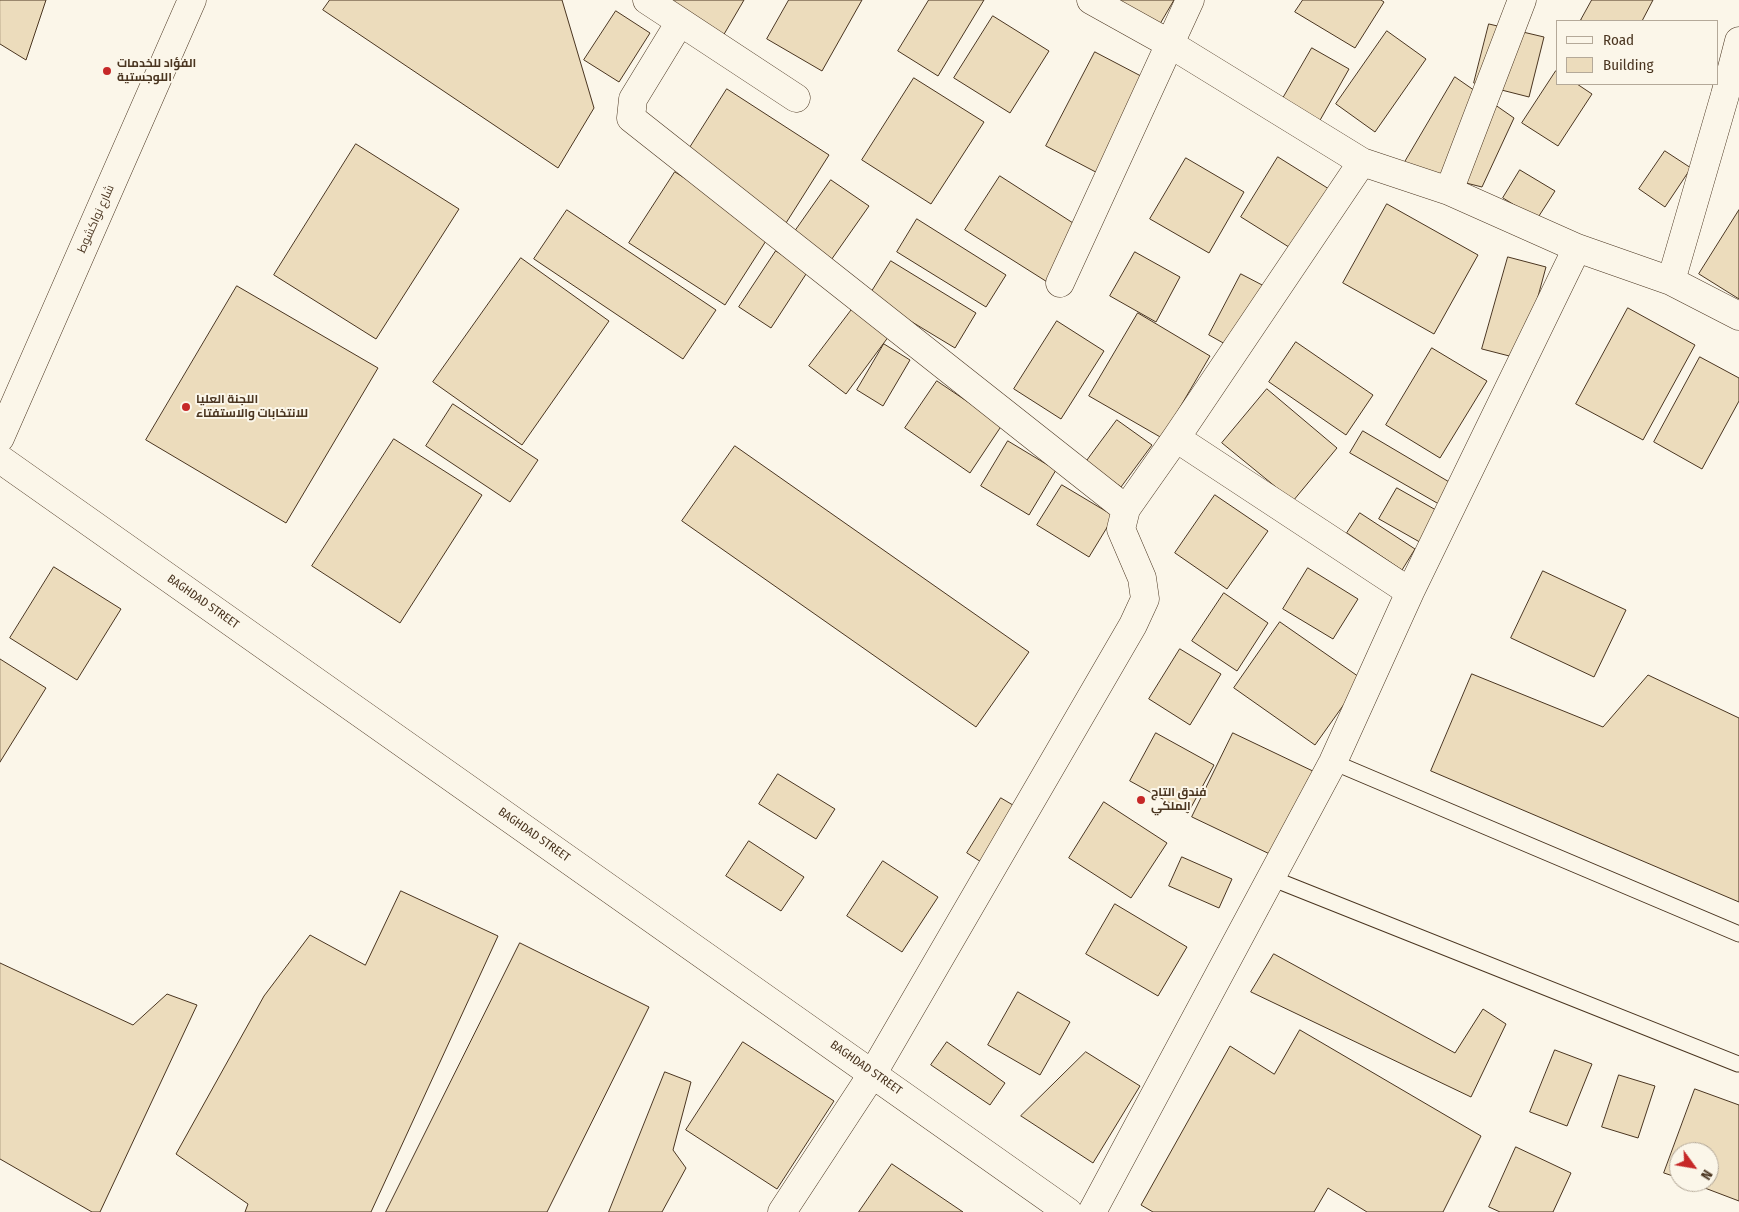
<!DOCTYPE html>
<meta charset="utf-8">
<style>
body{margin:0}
#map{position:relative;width:1739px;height:1212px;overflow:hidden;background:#fbf6e9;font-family:"Fira Sans Condensed",sans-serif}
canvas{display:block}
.legend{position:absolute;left:1556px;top:20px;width:162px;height:65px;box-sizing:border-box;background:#fbf6e9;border:1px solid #b4a999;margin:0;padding:6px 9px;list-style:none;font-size:15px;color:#4a3520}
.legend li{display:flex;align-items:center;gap:10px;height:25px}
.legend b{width:25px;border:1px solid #b4a999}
.north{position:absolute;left:1669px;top:1142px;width:50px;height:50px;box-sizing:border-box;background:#fbf6e9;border:1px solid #b4a999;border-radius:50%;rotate:122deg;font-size:14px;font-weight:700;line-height:20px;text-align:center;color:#4a3520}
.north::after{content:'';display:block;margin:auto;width:18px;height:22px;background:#c62828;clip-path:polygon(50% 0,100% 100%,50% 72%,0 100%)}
</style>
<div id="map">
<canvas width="1739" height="1212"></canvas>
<ul class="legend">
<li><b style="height:6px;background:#fbf6e9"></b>Road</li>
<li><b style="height:14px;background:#ecdcbc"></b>Building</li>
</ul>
<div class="north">N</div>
</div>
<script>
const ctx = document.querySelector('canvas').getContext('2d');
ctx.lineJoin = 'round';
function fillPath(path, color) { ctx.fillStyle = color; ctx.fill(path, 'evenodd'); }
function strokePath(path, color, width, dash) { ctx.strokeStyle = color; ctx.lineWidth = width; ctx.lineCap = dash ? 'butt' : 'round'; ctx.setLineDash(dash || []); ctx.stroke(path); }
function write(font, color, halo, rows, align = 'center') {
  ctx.font = font + ' "Fira Sans Condensed",Cairo,sans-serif'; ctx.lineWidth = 4; ctx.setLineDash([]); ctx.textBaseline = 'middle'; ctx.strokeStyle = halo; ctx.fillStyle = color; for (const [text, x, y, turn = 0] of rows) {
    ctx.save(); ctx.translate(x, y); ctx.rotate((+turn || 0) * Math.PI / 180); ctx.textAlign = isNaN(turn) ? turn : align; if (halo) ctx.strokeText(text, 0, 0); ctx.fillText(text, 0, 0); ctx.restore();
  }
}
const building = new Path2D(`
 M0 0H46L26 60 0 44Z
 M330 0H562L594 108 558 168 323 10Z
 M671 0H744L723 36Z
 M789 0H862L822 71 767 39Z
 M929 0H984L938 76 898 51Z
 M1108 0H1174L1157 29Z
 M1303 0H1381L1384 2 1355 48 1295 12Z
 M1592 0H1653L1642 21H1584L1581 20Z
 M616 11 650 33 619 82 584 60Z
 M993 16 1049 51 1010 113 954 78Z
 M1489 24 1544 37 1529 97 1474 83Z
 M1387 31 1426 59 1375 132 1336 104Z
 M1312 48 1349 69 1319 122 1282 100Z
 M1095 52 1160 86 1111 180 1046 146Z
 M1556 71 1558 72V84H1577L1592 94 1558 146 1522 123Z
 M1455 77 1514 118 1482 187 1402 167Z
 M914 78 984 122 931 204 862 160Z
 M727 89 829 155 786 223 684 157Z
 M356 144 459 209 376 339 274 275Z
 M1665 151 1691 168 1665 207 1639 189Z
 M1278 157 1329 189 1292 249 1241 217Z
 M1186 158 1244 192 1209 253 1150 219Z
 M1520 170 1555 191 1537 219 1503 198Z
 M675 172 771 233 725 305 629 243Z
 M1000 176 1087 232 1052 285 965 230Z
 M831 180 869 206 829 263 791 237Z
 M1387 204 1478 255 1434 334 1343 283Z
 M567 210 716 310 683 359 534 259Z
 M1739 210V299L1699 274Z
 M917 219 1006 275 986 307 897 252Z
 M776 251 808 271 771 328 739 307Z
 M1135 252 1180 277 1156 322 1110 296Z
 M1508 257 1546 267 1521 359 1482 349Z
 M521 258 609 321 522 445 433 382Z
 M891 261 976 313 955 348 869 296Z
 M1241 274 1266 287 1234 349 1209 335Z
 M237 286 378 368 286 523 146 440Z
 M853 308 889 336 846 394 809 366Z
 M1628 308 1695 345 1643 440 1576 404Z
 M1138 313 1210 356 1162 438 1089 396Z
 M1057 321 1104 351 1061 419 1014 389Z
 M1296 342 1373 395 1346 435 1269 382Z
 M884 344 910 360 883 406 857 390Z
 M1432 348 1487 381 1440 458 1386 425Z
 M1700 357 1739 378V401L1702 469 1654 442Z
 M937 381 1002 425 970 473 905 428Z
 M1267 389 1337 448 1293 501 1222 443Z
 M453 404 538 460 510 502 426 446Z
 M1117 420 1152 445 1121 487 1086 462Z
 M1363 431 1456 486 1444 507 1350 453Z
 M394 439 482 495 400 623 312 566Z
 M1008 441 1056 470 1029 515 981 486Z
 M735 446 1029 652 976 727 682 521Z
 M1062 485 1114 516 1089 557 1037 525Z
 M1397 488 1443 514 1425 545 1379 519Z
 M1215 495 1268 531 1227 589 1175 553Z
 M1360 513 1415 549 1402 570 1347 533Z
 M54 567 121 609 77 680 10 638Z
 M1308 568 1358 599 1333 639 1283 609Z
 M1543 571 1626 610 1594 677 1511 638Z
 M1224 593 1268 623 1237 671 1192 641Z
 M1280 622 1362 679 1315 745 1234 688Z
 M1180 649 1221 674 1190 725 1149 699Z
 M0 659 46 688 0 762Z
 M1472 674 1603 727 1648 675 1739 718V902L1431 771Z
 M1156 733 1214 765 1188 813 1130 781Z
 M1233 733 1317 773 1276 857 1192 817Z
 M778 774 835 809 816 839 759 804Z
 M1001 798 1023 811 989 867 967 853Z
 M1104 802 1167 843 1131 898 1069 858Z
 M749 841 804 877 781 911 726 876Z
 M1182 857 1232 879 1219 908 1169 886Z
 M883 861 938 897 902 952 847 916Z
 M401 891 498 936 371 1212H245L248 1204 176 1154 264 996 310 935 365 965Z
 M1115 904 1187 947 1158 996 1086 954Z
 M520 943 649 1007 547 1212H386Z
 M1274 954 1455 1053 1483 1009 1506 1024 1471 1097 1251 992Z
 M0 963 133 1025 167 994 197 1005 100 1212H92L0 1159Z
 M1018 992 1070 1022 1040 1075 988 1045Z
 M1300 1030 1481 1136 1443 1212H1367L1328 1188 1314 1212H1153L1141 1205 1230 1046 1274 1074Z
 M743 1042 834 1101 777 1189 686 1130Z
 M947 1042 1005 1083 990 1105 931 1065Z
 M1555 1050 1592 1064 1567 1126 1530 1112Z
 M1086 1052 1140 1086 1093 1163 1021 1116Z
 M665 1072 691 1082 673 1150 686 1168 662 1212H609Z
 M1619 1075 1655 1086 1638 1138 1602 1127Z
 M1695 1089 1739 1105V1201L1689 1182H1709V1152H1679V1178L1664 1173Z
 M1516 1147 1571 1173 1553 1212H1500L1489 1207Z
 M892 1164 963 1212H859Z`);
fillPath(building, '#ecdcbc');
strokePath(building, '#4a3520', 1);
const lane = new Path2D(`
 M1333 762 1739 934
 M1271 878 1738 1064`);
const street = new Path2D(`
 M647 0 796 98
 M1091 0 1170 44 1362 162 1449 191 1577 248 1671 281 1739 316
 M680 22 633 99 631 118 1126 509
 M1449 191 1522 0
 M1671 281 1725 95 1739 41
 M1060 283 1190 0
 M1176 438 1410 592
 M0 459 1068 1212
 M782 1212 873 1073 1133 625 1145 599 1142 578 1121 529 1126 509 1176 438 1362 162
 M1092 1212 1333 762 1410 592 1577 248`);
const secondary = new Path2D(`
 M0 438 192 0`);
strokePath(lane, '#4a3520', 17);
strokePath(street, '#4a3520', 29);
strokePath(secondary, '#4a3520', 29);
strokePath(lane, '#fbf6e9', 15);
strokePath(street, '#fbf6e9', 28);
strokePath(secondary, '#fbf6e9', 28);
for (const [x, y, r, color] of [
 [107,71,5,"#c62828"],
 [186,407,5,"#c62828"],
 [1141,800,5,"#c62828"]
]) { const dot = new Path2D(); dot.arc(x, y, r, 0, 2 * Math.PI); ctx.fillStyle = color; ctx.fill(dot); strokePath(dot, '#fbf6e9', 2); }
write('bold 12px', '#4a3520', '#fbf6e9', [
 ["الفؤاد للخدمات",117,64],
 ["اللوجستية",117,78],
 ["اللجنة العليا",196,400],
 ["للانتخابات والاستفتاء",196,414],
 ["فندق التاج",1151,793],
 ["الملكي",1151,807]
], 'left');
write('12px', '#4a3520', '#fbf6e9', [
 ["شارع نواكشوط",96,219,-66],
 ["BAGHDAD STREET",203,602,35],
 ["BAGHDAD STREET",534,835,35],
 ["BAGHDAD STREET",866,1068,35]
]);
</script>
